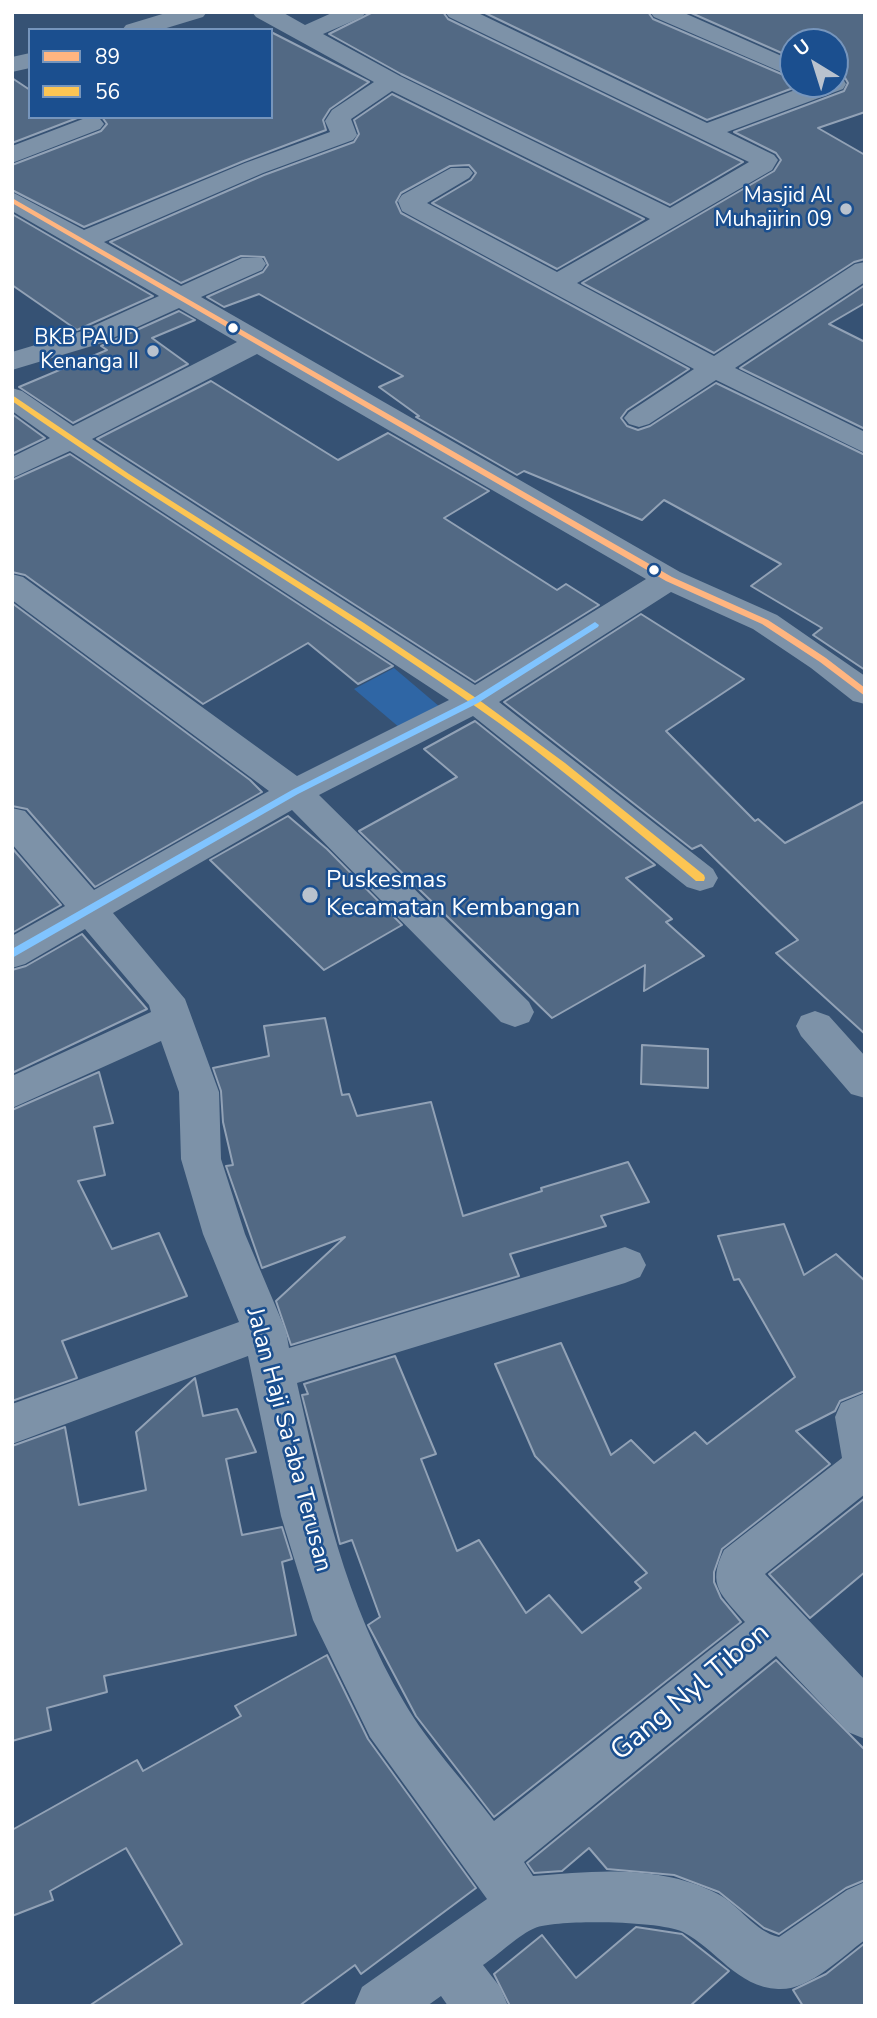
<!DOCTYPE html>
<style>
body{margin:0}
#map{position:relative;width:877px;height:2018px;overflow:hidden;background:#365274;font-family:"Nunito Sans",sans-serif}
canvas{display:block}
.frame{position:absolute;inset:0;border:14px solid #fff;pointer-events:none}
.legend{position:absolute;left:28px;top:28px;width:245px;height:91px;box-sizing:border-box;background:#1b4f8f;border:2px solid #7695bc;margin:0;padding:9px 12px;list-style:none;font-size:21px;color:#fff}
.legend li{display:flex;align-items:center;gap:14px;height:35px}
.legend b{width:35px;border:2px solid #7695bc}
.north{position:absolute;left:779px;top:28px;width:70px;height:70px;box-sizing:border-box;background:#1b4f8f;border:2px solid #7695bc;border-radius:50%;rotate:322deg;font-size:19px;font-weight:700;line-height:28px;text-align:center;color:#fff}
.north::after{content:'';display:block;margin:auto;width:24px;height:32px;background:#b9c2ce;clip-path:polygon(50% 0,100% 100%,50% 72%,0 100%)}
</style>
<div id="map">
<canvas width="877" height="2018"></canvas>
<div class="frame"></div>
<ul class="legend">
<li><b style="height:9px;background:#ffb580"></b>89</li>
<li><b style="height:9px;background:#fcc553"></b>56</li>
</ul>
<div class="north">U</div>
</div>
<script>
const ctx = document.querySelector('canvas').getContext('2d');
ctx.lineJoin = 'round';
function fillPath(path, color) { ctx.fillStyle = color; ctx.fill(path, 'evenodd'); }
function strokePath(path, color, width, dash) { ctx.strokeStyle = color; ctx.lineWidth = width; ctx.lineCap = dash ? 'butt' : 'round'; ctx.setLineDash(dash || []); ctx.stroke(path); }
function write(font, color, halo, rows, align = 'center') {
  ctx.font = font + ' "Nunito Sans",sans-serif'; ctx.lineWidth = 5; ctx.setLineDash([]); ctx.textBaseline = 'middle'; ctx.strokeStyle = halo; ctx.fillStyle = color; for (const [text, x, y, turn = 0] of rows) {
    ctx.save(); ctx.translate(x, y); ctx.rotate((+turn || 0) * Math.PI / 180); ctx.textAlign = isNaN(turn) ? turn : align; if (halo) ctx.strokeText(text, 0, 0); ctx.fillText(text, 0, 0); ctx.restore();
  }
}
fillPath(new Path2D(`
 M394 668 440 707 400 728 354 689Z`), '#2f66a5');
const building = new Path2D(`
 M373 12H443L448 19 743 162 670 205 401 74 329 34Z
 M483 12H648L653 19 793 79V84H804L707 120Z
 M689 12H865V112L818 128 865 155V259L854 262 714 353 582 283 774 171 781 160 776 153 734 132 844 91 848 83 844 76 835 75V42H793V58Z
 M271 32 369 82 330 109 323 120 326 130 244 161 84 227 12 190V165L101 131 107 124 102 117H271Z
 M12 78 30 90V117H80L12 143Z
 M392 94 644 219 557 269 432 203 471 180 476 173 469 165 450 166 401 193 396 202 401 213 689 369 627 410 621 418 627 426 638 430 650 426 716 383 865 455V670L813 635 822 628 751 586 781 564 664 500 642 520 524 471 517 475 416 417 419 416 379 387 403 376 259 294 224 307 207 297 263 272 268 265 264 257 241 256 181 283 110 242 264 175 354 142 359 134 354 120Z
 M12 214 153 296 77 330 12 285Z
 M865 285V303L829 324 865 342V429L740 368Z
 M179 311 195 320 152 338 188 364 73 423 19 387 107 350 101 346Z
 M211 381 338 460 388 433 489 491 444 518 557 590 566 584 599 605 475 682 97 439Z
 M12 414 45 438 12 454Z
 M70 454 393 666 358 684 308 643 203 704 25 575 12 572V480Z
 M12 603 250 780 262 792 95 887 27 809 12 806Z
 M641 614 744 679 666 731 755 821 758 819 785 843 865 801V1034L776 953 798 940 701 845 692 849 504 702Z
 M475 721 655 865 626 878 672 919 666 922 704 956 644 991 645 965 552 1018 359 831 457 777 424 749Z
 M288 816 327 849 402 925 324 970 210 860Z
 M12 848 61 905 12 933Z
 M82 934 147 1009 12 1073V970L26 966Z
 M325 1018 342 1095 349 1094 357 1116 431 1102 463 1216 542 1191 541 1188 628 1162 649 1202 601 1216 606 1226 510 1254 519 1276 291 1345 276 1301 345 1237 262 1268 226 1166 233 1165 223 1122 221 1091 213 1068 269 1056 264 1026Z
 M642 1045 708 1049V1088L641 1084Z
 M99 1072 113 1123 94 1127 105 1175 78 1181 112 1249 159 1233 187 1296 62 1341 77 1378 12 1401V1110Z
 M784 1224 804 1275 836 1254 865 1281V1391L840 1401 835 1411 796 1431 830 1464 722 1549 714 1572V1582L721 1598 741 1622 494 1817 416 1716 368 1625 380 1617 352 1540 340 1544 302 1395 308 1394 304 1384 395 1356 436 1454 421 1459 457 1551 479 1540 526 1613 549 1595 582 1633 641 1588 635 1582 647 1573 535 1456 495 1364 561 1343 611 1455 631 1440 654 1463 695 1432 707 1444 795 1377 739 1279 734 1280 718 1236Z
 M195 1378 203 1416 237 1409 256 1452 226 1459 242 1535 282 1527 292 1559 282 1562 296 1635 104 1676 107 1692 47 1708 51 1730 12 1741V1446L65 1427 79 1505 146 1490 136 1432Z
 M865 1498V1572L810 1618 769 1574Z
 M327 1655 368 1739 476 1888 361 1974 355 1965 299 2006H89L182 1944 126 1848 50 1891 53 1900 12 1916V1830L137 1760 143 1771 241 1716 235 1706Z
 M776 1660 865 1750V1880L846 1888 779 1934 764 1928 719 1892 674 1875 607 1869 589 1848 562 1871 534 1873 527 1863Z
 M636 1927 682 1934 729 1971 690 2006H510L494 1974 542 1935 576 1978Z
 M865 1943V2006H803L793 1990 826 1974Z`);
fillPath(building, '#526984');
strokePath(building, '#92a2b6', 2);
fillPath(new Path2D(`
 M169 12H207L203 17 160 30H122L126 25Z
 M252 12H282L305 25 334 12H366L362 17 323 34 400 76 670 208 749 162 449 17 445 12H476L707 123 811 84H835V77L843 79 846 84 843 89 727 132 774 155 778 160 772 170 577 283 714 356 855 264 865 262V282L735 368 865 432V453L716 380 649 424 639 427 629 424 624 418 629 412 694 369 402 211 398 201 402 195 451 168H469L473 173 469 178 427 203 557 272 650 219 392 91 351 119 357 135 353 140 263 173 104 242 181 286 242 258H262L266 264 262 270 201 297 680 572 777 615 865 676V704L853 701 811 668 753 629 671 592 499 702 713 869 718 878 713 887 700 891 687 887 473 716 319 795 529 1002 534 1012 529 1022 515 1027 501 1022 292 810 113 913 185 999 219 1092 221 1159 245 1234 286 1331 289 1348 625 1247 640 1253 646 1265 640 1277 625 1283 297 1383C322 1494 345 1603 404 1702 428 1744 465 1782 494 1821L745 1622C722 1595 706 1586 724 1550L842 1458 835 1417 841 1403 865 1393V1494L765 1574 865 1680V1739L848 1732 776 1656 524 1862 533 1876C596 1871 659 1864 718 1894 739 1905 755 1932 779 1937L847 1890 865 1882V1940C841 1957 809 1991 778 1989 737 1987 716 1949 683 1932 661 1921 558 1919 535 1928 521 1933 497 1956 483 1965L500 1987 508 2006H448L441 1996 427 2006H354L362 1987 487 1899 370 1737 313 1620 281 1516 248 1356 12 1444V1404L239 1322 203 1234 181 1159 179 1092 161 1041 12 1108V1076L151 1012 149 1005 85 929 25 964 12 968V936L65 906 12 844V808L25 811 94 890 269 791 12 600V574L23 577 297 776 449 700 70 451 12 478V457L50 438 12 411V388L22 391 73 426 237 342 179 308 102 343 12 370V352L82 331 159 296 12 211V192L84 230 245 163 330 132 325 121 332 110 374 82 256 17ZM257 354 646 579 475 685 92 439Z
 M650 12H682L793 61V77L654 17Z
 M30 53V68L12 72V57Z
 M88 117 100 119 104 124 100 129 12 163V146Z
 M815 1011 829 1016 865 1056V1098L851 1094 801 1036 796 1026 801 1016Z`), '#7d92a8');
fillPath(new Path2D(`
 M12 198 672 577 768 620 826 658 865 688V696L820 662 762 624 666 581 12 203Z`), '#ffb580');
fillPath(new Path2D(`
 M12 395 129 474 364 623 479 700 565 763 704 875 705 878 704 881H696C623 820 550 758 472 704 322 598 162 507 12 401Z`), '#fcc553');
fillPath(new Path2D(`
 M595 622 599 625 598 627 478 703 298 794 12 958V949L292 790 472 699Z`), '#80c4ff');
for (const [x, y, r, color] of [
 [846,209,7,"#b9c2ce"],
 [233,328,6,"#fff"],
 [153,351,7,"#b9c2ce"],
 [654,570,6,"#fff"],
 [310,895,9,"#b9c2ce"]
]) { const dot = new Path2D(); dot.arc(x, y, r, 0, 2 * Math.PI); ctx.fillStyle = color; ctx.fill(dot); strokePath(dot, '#1b4f8f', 2.5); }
write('21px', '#fff', '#1b4f8f', [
 ["Masjid Al",832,197],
 ["Muhajirin 09",832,221],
 ["BKB PAUD",139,339],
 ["Kenanga II",139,363]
], 'right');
write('24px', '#fff', '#1b4f8f', [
 ["Puskesmas",326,881],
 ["Kecamatan Kembangan",326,909]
], 'left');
write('24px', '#fff', '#1b4f8f', [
 ["Jalan Haji Sa'aba Terusan",288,1440,75]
]);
write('28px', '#fff', '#1b4f8f', [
 ["Gang Nyl Tibon",691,1693,-40]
]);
</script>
